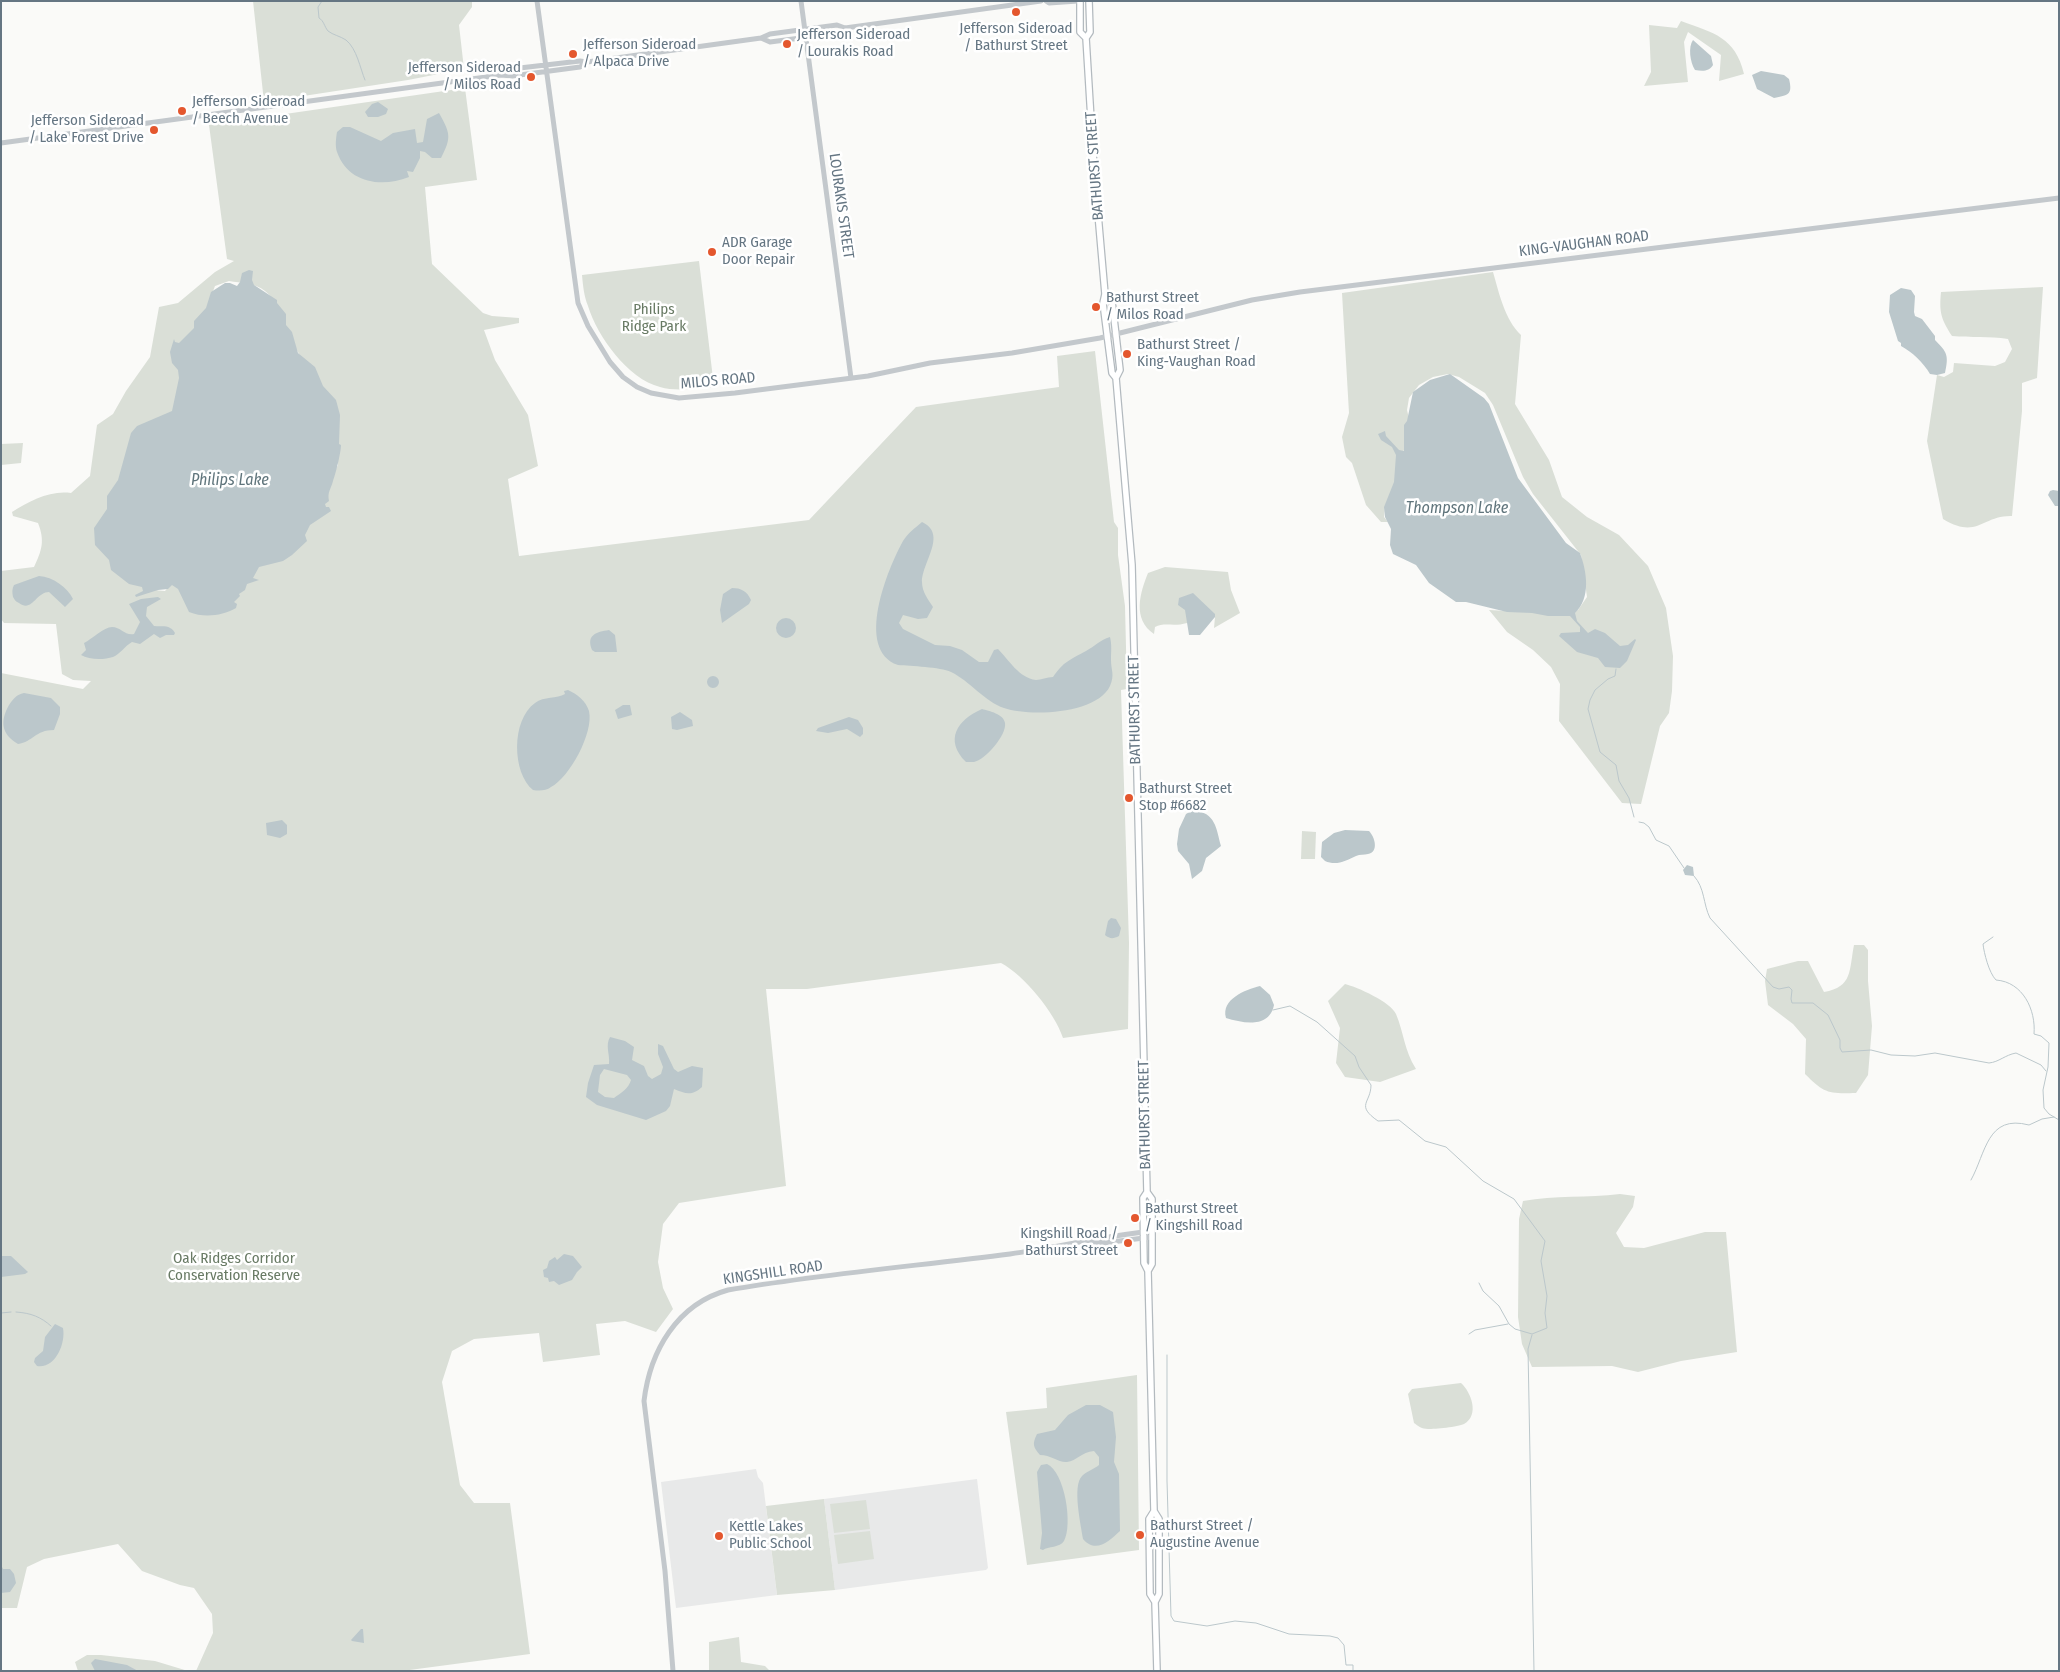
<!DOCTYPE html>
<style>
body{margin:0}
#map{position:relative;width:2060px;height:1672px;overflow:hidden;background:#fafaf8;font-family:"Fira Sans Condensed",sans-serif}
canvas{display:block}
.frame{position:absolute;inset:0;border:2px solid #657683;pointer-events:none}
</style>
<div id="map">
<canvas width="2060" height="1672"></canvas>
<div class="frame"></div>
</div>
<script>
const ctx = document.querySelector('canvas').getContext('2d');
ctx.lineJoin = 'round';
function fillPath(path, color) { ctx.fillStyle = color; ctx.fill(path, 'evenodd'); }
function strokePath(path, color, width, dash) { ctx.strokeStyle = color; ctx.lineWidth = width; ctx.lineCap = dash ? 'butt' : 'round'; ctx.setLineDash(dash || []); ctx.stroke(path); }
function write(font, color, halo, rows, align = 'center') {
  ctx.font = font + ' "Fira Sans Condensed",sans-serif'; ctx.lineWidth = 5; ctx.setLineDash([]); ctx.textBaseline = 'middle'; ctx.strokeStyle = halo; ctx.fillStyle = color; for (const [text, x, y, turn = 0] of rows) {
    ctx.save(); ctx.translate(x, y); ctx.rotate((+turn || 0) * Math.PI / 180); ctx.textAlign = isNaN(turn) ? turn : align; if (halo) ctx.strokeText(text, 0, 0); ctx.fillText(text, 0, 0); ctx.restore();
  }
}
fillPath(new Path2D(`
 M756 1469 758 1477 763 1483 777 1595 676 1608 661 1482Z
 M977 1479 988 1568 986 1570 835 1590 824 1499Z`), '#e8e9e9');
fillPath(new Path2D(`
 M253 1H472V7L459 25 464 69 408 80 264 102Z
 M1681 21C1714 33 1735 37 1744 74L1719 81 1721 55 1688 32 1684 42 1688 82 1644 86 1651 72 1649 25 1677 28Z
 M465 88 477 180 425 187 432 264 483 313 492 316 519 318V323L484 330 495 360 528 415 538 466 508 479 519 556 809 520 916 407 1059 387 1057 356 1095 351 1114 522 1118 528V555L1125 606 1127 689 1121 690 1129 943 1128 1029 1063 1038C1055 1013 1024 975 1001 963L807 989H766L786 1186 679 1203 663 1224 658 1262 663 1288 673 1309 656 1332 625 1321 596 1324 600 1355 543 1362 539 1333 474 1339 452 1351 442 1382 460 1485 474 1503H510L530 1654 402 1671H196L213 1633 212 1614 194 1588 180 1585 142 1571 118 1544 44 1559 27 1567 17 1608H1V673L83 689 91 681 73 680 62 674 56 624 4 623 1 619V571L34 567C42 550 45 541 38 523L13 516 12 512C30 501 50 490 71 493L90 476 97 425 113 414 126 391 150 357 159 307 178 303 215 272 234 261 227 259 209 125ZM229 281C241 283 255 283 265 291 281 303 284 329 294 345 306 367 321 390 338 408L335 432 338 465 320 500 251 573 172 583 165 591C148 590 138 585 124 576L168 417 176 408 205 320 208 304 215 286Z
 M699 261 714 387C697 388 677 392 660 387 628 379 597 336 588 306 584 296 583 286 582 275Z
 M1493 272C1499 293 1505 320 1521 335L1515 404 1549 460 1562 497 1587 517 1619 535 1648 566 1666 608 1673 656 1672 691 1669 713 1660 726 1641 804 1622 803 1559 721 1560 684 1551 667 1533 650 1507 632 1489 610 1561 614 1578 610 1587 597 1581 555 1533 494 1523 477 1493 405 1485 393 1459 377 1448 374 1433 377 1419 385 1409 398 1407 410 1410 423 1405 449 1396 460 1397 481 1385 506 1384 517 1388 522H1381L1366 505 1352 463 1346 457 1342 437 1349 413 1342 293Z
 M2043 287 2037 378 2022 383V411L2012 516C1982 515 1978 540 1943 519L1927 441 1937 375 1944 377 1953 372 1954 363 1995 366 2005 362 2012 349 2008 339C1989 336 1971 338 1952 336 1941 319 1939 312 1941 292Z
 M23 443 21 463 1 465V444Z
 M1165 567 1228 572 1231 590 1240 613 1214 628 1215 617 1212 614 1189 619 1187 623C1174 627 1164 622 1155 627L1154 634C1132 619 1140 593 1148 573Z
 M1302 831 1316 832 1315 859H1301Z
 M1854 945H1864L1868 950V981L1872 1026 1868 1075 1856 1093C1828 1094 1824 1093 1805 1074L1806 1039 1793 1024 1768 1005 1765 981 1767 969 1798 961H1808L1824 992C1853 987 1849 970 1854 945Z
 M1345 984C1357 987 1391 1002 1396 1014 1404 1033 1404 1050 1416 1069L1380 1082 1345 1077 1336 1063 1340 1028 1328 1001Z
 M1620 1194 1635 1196 1633 1207 1616 1233 1624 1247 1644 1248 1705 1232H1726L1737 1352 1681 1361 1638 1372 1612 1366 1532 1367 1522 1344 1518 1317 1519 1219 1523 1201C1555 1195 1587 1198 1620 1194Z
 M1137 1375 1139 1550 1027 1565 1006 1412 1047 1408 1046 1388Z
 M1461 1383C1471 1392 1480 1415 1464 1424 1458 1427 1435 1429 1428 1429 1422 1429 1418 1426 1414 1423L1408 1394 1412 1389Z
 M824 1499 835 1590 777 1595 766 1506Z
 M866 1500 870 1529 834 1533 830 1504Z
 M870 1531 874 1559 838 1564 834 1535Z
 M739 1637 741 1662 765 1666 770 1671H709V1642Z
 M87 1655H101L155 1661 188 1671H78L75 1662Z`), '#dadfd7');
fillPath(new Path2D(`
 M1693 40 1711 56 1713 65C1709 72 1702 71 1695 70 1690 62 1688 47 1693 40Z
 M1761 71 1784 75 1789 79C1793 95 1788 95 1774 98L1757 89 1752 75Z
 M378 102 388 109 386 114 378 117H368L365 112 372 104Z
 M439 113C450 133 452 137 441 158H432L425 152 420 151V158L413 172 407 171 409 177C381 188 348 183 337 152 335 146 336 138 337 132L343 127H350L381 141 393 133 415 129 417 143 423 142 427 119Z
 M249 270 253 271 252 280 254 285 277 300V303L286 314V325L292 332 298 353 315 367 323 386 336 400 340 415 339 444 341 445C341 452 336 473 333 481 331 489 327 492 329 501L325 504 326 507H329L331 511 310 525 305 535 307 541 292 555 283 561 259 567 253 578 259 580 247 584 245 590 239 594 240 596 234 602 237 604 236 608C222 616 204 618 189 612L178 589 172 585 168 589 158 590 136 597 135 595 143 591 142 587 129 584 111 570 109 560 95 545 94 528 107 509V496L118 480 131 433 137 426 172 411 179 378 178 370 172 363 170 352 174 339 175 342 179 343 194 328V321L206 308 211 292 225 283H230L237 286 240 282 242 273Z
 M1901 288 1911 290 1915 296 1914 312 1915 316 1922 319 1935 336V340C1947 352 1949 355 1945 373L1937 375 1930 374C1923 362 1912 352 1901 346V343L1898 341 1889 312 1890 295Z
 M1450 374 1484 398 1489 404 1518 478 1566 543 1580 553C1587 572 1591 598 1575 613L1577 621 1588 633 1595 629 1605 633 1620 646 1628 645 1635 639 1636 640 1627 661 1620 668 1605 667 1598 658 1577 652 1559 636 1561 633 1580 632V627L1570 616H1548L1532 613 1507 612 1466 602H1456L1429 583 1416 565 1393 554 1390 545 1391 529 1385 517 1384 507 1394 482 1396 455 1392 447 1381 440 1378 434 1385 431 1386 436 1399 450 1404 451V425L1407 421 1413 392 1430 380Z
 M2053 490 2059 491V506H2055L2048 495 2050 491Z
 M922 522C948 534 922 562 922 582 922 592 928 599 933 607L927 618 918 619 903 615 899 623 903 629 935 645 950 646 962 650 979 662H988L994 650 998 649C1009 660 1019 678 1036 680 1041 680 1047 677 1053 677 1064 661 1070 660 1086 651 1095 646 1100 640 1110 637 1112 645 1111 652 1111 660 1111 671 1115 674 1110 686 1097 714 1030 717 1004 708 985 702 970 681 951 672 940 667 911 666 898 665 854 650 888 568 903 541 908 533 915 528 922 522Z
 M39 576C53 577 67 587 73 599L65 607 49 592C36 592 32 613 19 603 15 601 15 600 13 597 12 592 12 589 14 585Z
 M732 588C741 588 747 591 751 600L749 604 722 623 720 610 723 594Z
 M1193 593 1215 614V617L1200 635H1189L1185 610 1178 605 1179 598Z
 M158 597 161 599 147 607 146 616 154 626C162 627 170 624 175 633L174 635H166L160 638 154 634 140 644 132 642C125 646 120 654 113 657 104 660 89 660 81 655L86 650 84 643C92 639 104 627 112 627 121 627 125 636 134 634L140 622 129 604 141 599Z
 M776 628a10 10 0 1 1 20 0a10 10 0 1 1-20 0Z
 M609 630 615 635 617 652H595L592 650C586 635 596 632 609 630Z
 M707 682a6 6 0 1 1 12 0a6 6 0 1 1-12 0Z
 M568 690C577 694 586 701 589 711 594 733 569 778 551 787 546 791 539 791 533 790 512 773 511 720 535 703 544 696 557 699 565 694L564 691Z
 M24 693 51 698 60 707V714L54 730C35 730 33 742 18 744 1 734 0 721 9 705 14 698 16 695 24 693Z
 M623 705H630L632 715 618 719 615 710Z
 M982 709C989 711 1004 714 1005 723 1007 735 985 760 974 762 973 762 966 762 966 762 944 740 957 720 982 709Z
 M680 712 692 720 693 726 677 730 672 729 671 717Z
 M849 717 858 720 863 728V734L860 737 847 729 828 733 816 731 818 728Z
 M1193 810C1216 813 1216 828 1221 846L1206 858 1202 871 1192 879 1189 864 1178 851 1177 844 1179 829 1186 814Z
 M282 820 287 825V834L280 838 267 835 266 823Z
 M1345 830 1369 831C1375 837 1379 852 1368 854 1364 855 1360 854 1356 856 1346 861 1336 866 1325 861L1321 857 1322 842 1334 833Z
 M1687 865 1693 867 1694 876 1685 875 1683 870Z
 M1111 918 1116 919 1121 928 1119 936C1113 939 1110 939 1105 935L1108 921Z
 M1260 986 1270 995 1274 1005C1269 1029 1243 1023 1226 1018 1221 999 1245 990 1260 986Z
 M610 1037 625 1041 634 1047 632 1060 644 1066 648 1076 652 1079 661 1074 663 1067 658 1054V1044L663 1046 674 1069 678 1072 692 1066 703 1068 702 1087C692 1096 686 1094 674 1089L670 1106 666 1111 646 1120 597 1105 586 1097 588 1083 594 1065 609 1064C610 1054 605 1046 610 1037ZM604 1069 627 1075 631 1080C629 1088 621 1093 614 1098L605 1097 598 1092 600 1075Z
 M564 1254 573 1256 582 1267 577 1272 572 1280 559 1285 554 1281 549 1282 548 1278 544 1277 543 1270 547 1268 549 1261 555 1257 557 1260Z
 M1 1256H11L28 1272 25 1274 1 1277Z
 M55 1324 63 1328C66 1344 55 1369 37 1366L34 1362 35 1358 43 1351 45 1337Z
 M1086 1405H1100L1113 1412 1116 1437 1114 1462 1119 1474 1120 1531C1109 1541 1096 1554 1083 1539 1081 1525 1072 1486 1082 1476 1087 1471 1094 1469 1099 1465V1457L1094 1451C1081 1452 1077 1461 1067 1462 1059 1463 1051 1455 1040 1455 1033 1447 1032 1444 1037 1434L1055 1430 1068 1415Z
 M1047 1464C1065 1472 1073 1525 1064 1541 1060 1548 1048 1546 1043 1550L1040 1549 1042 1533 1037 1472 1041 1465Z
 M1 1565 3 1569H10L14 1574 16 1583 10 1592 1 1593Z
 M361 1629H363L364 1643 352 1641 351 1640Z
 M95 1659 127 1665 138 1671H95L91 1663Z`), '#bbc7cb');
strokePath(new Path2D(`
 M322 1 318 7 319 18C324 21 324 26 328 31 333 35 340 36 346 40 357 49 360 68 365 80
 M1616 669 1615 676 1608 679 1595 690 1590 700 1588 709 1600 752 1616 765 1619 781 1629 798 1634 817
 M1639 822 1644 823 1649 827 1656 840 1669 846 1684 868
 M1694 876C1705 888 1703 904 1710 918L1773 987 1779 989 1789 987 1792 990 1791 999 1792 1003H1813L1828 1015 1840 1040V1048L1842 1052 1871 1050 1891 1055 1915 1056 1935 1053 1989 1063C1999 1062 2005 1055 2016 1053L2041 1065 2046 1071
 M1993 937 1983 944C1984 953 1989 973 1996 980 2023 982 2036 1010 2034 1034L2041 1036 2049 1043 2048 1067 2043 1090 2044 1108 2049 1114 2059 1120
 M1273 1010 1290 1006 1317 1022 1355 1056 1359 1067 1371 1085C1371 1103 1355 1105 1378 1121L1399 1120 1425 1141 1446 1147 1483 1181 1514 1199 1545 1241 1541 1261 1547 1296 1545 1313 1547 1328 1532 1334 1515 1329 1509 1324 1499 1306 1483 1291 1479 1283
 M1971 1180C1986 1153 1987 1114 2029 1125L2042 1119 2054 1117
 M16 1312C31 1313 41 1317 51 1326
 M1 1313 11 1312
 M1469 1334 1475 1330 1508 1324
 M1532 1335 1528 1349 1534 1671
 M1167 1355V1481L1171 1616 1174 1621 1207 1626 1235 1621 1256 1623 1289 1634 1330 1636 1338 1638 1344 1645 1346 1665H1353V1671`), '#bbc7cb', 1);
const secondary = new Path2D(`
 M1080 1V32L1086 38
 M1089 1 1090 32 1086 38 1094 168 1105 294 1103 303 1112 373 1116 378
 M1105 294 1112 301 1120 370 1116 378 1132 565 1147 1192 1143 1198 1144 1263 1148 1271
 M1147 1192 1152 1199V1264L1148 1271 1154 1511 1159 1519V1594L1155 1602
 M1154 1511 1149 1519 1150 1594 1155 1602 1157 1671`);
strokePath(secondary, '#b3babf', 8);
strokePath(new Path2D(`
 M537 1 578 303 588 326 610 362 623 377 637 387 651 393 679 398 735 393 868 376 930 363 1012 353 1100 338 1252 300 1300 292 2059 198
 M801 1 851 378
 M1046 1 1049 3 1078 1
 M761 38 770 42 839 33 845 28
 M501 74 511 69 580 61 587 62 761 38 770 34 837 25 845 28 1041 1
 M1 143 501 75 512 76 580 67 587 62
 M1091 1242 1103 1243 1152 1237
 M673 1671 665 1571 644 1401C650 1351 677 1304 728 1290 821 1274 916 1266 1010 1254 1058 1247 1104 1236 1152 1231`), '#c3c8cc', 5);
strokePath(secondary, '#fff', 5.5);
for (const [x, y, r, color] of [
 [1016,12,5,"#e4572e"],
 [787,44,5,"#e4572e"],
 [573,54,5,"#e4572e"],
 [531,77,5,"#e4572e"],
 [182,111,5,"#e4572e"],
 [154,130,5,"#e4572e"],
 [712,252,5,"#e4572e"],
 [1096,307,5,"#e4572e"],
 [1127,354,5,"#e4572e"],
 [1129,798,5,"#e4572e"],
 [1135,1218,5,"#e4572e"],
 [1128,1243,5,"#e4572e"],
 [1140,1535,5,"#e4572e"],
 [719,1536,5,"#e4572e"]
]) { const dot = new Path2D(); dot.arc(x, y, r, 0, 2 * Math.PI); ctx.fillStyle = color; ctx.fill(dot); strokePath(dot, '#fff', 2); }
write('15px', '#657683', '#fff', [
 ["Jefferson Sideroad",1016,29,"center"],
 ["/ Bathurst Street",1016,46,"center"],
 ["Jefferson Sideroad",797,35],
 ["/ Lourakis Road",797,52],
 ["Jefferson Sideroad",583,45],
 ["/ Alpaca Drive",583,62],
 ["Jefferson Sideroad",521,68,"right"],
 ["/ Milos Road",521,85,"right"],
 ["Jefferson Sideroad",192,102],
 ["/ Beech Avenue",192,119],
 ["Jefferson Sideroad",144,121,"right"],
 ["/ Lake Forest Drive",144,138,"right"],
 ["ADR Garage",722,243],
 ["Door Repair",722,260],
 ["Bathurst Street",1106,298],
 ["/ Milos Road",1106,315],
 ["Bathurst Street /",1137,345],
 ["King-Vaughan Road",1137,362],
 ["Bathurst Street",1139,789],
 ["Stop #6682",1139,806],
 ["Bathurst Street",1145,1209],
 ["/ Kingshill Road",1145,1226],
 ["Kingshill Road /",1118,1234,"right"],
 ["Bathurst Street",1118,1251,"right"],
 ["Bathurst Street /",1150,1526],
 ["Augustine Avenue",1150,1543],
 ["Kettle Lakes",729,1527],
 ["Public School",729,1544]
], 'left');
write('15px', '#657683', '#fff', [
 ["BATHURST STREET",1095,166,-94],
 ["LOURAKIS STREET",841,206,82],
 ["KING-VAUGHAN ROAD",1584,244,-7],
 ["MILOS ROAD",718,381,-5],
 ["BATHURST STREET",1135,710,-91],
 ["BATHURST STREET",1145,1115,-91],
 ["KINGSHILL ROAD",773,1273,-8]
]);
write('15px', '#687a64', '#fff', [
 ["Philips",654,310],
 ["Ridge Park",654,327],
 ["Oak Ridges Corridor",234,1259],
 ["Conservation Reserve",234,1276]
]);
write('italic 16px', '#60757c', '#fff', [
 ["Philips Lake",230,481],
 ["Thompson Lake",1457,509]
]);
</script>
